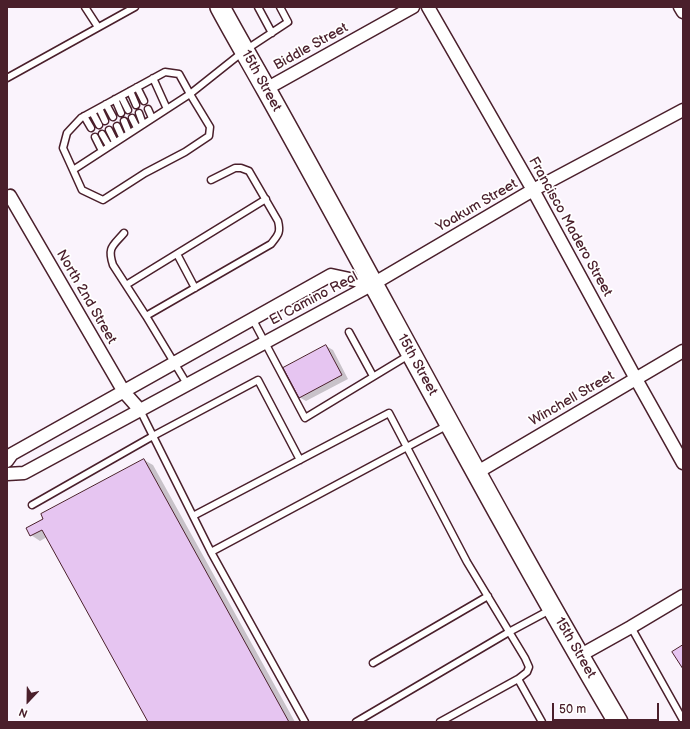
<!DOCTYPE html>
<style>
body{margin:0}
#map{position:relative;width:690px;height:729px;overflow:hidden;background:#faf3fc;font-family:"Balsamiq Sans",sans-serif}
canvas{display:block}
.frame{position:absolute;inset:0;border:8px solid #4a1f2b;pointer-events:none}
.north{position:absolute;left:8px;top:681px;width:40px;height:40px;-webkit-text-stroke:3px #fff;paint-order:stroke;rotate:202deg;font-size:11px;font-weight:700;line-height:16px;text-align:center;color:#4a1f2b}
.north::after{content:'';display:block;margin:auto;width:14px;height:18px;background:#4a1f2b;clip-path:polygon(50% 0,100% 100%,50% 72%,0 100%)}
.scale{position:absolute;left:552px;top:703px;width:107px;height:18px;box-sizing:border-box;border:2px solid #4a1f2b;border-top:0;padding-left:5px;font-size:12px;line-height:14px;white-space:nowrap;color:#4a1f2b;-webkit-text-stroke:3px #fff;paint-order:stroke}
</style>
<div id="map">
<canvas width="690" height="729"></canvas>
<div class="frame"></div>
<div class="north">N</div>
<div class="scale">50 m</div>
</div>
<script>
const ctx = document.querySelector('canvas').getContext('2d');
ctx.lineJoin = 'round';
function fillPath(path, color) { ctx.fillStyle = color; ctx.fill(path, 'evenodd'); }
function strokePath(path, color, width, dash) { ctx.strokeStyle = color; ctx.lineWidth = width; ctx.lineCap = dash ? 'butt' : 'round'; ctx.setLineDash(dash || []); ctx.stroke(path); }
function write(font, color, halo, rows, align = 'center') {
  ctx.font = font + ' "Balsamiq Sans",sans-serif'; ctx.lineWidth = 3.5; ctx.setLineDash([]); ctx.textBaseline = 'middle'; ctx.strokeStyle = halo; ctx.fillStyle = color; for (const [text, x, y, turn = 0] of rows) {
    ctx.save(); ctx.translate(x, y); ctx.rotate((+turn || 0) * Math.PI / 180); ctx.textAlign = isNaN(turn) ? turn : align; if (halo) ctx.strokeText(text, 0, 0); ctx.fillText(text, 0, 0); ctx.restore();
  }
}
fillPath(new Path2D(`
 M326 346 333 350 348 379 306 401 299 397Z
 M144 460 153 465 295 722H149L47 537 40 541 31 535Z`), '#0003');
const building = new Path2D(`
 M326 345 342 375 299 398 283 368Z
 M144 459 289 722H148L42 530 30 536 26 528 43 519 41 514Z
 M683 645V669L672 652Z`);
fillPath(building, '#e6c5f1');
strokePath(building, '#4a1f2b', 1);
const service = new Path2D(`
 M85 7 98 27
 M258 7 272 33
 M7 78 135 7
 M153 78 167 109
 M137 87 144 101
 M130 91 136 105
 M121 96 128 110
 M115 99 121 113
 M106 104 113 117
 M99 108 105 121
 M148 109 152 118
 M92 112 99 125
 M139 113 143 124
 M84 116 91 128
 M132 118 137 128
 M124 121 129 133
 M117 126 122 137
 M109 130 115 142
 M102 134 109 146
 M95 137 102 151
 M73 170 82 190 103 200 145 173 185 152 209 136 210 127 190 94 73 170 63 148 67 133 81 118 165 72 179 74 190 94 244 51 288 22 280 7
 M124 233C113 246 107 247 113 265L146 316 187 384
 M177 254 195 288
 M126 285 266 199
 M146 316 271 244C278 235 281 233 278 221L249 171 241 168H235L211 180
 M253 320 305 418 409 355
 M349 332 373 376
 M140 410 211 552 448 425
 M32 505 153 436 258 380 300 460
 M193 516 389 413 467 562 525 658 529 667 527 672 518 679 440 722
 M211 552 305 722
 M631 627 683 720
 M373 663 488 596
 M518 679 542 722
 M356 722 509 632 550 610`);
const minor = new Path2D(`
 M428 7 533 190 636 379 683 463
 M680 7 683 12
 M266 89 413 7
 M7 197 10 196 124 392 140 410
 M7 461 12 454 331 275 373 284
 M476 473 683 351
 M7 474 24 473 373 284 533 190 683 110
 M579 656 631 627 683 596`);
const primary = new Path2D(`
 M220 7C235 35 251 62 266 89 384 300 495 514 618 722`);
strokePath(service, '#4a1f2b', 9);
strokePath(minor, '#4a1f2b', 15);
strokePath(primary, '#4a1f2b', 22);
strokePath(service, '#fff', 6);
strokePath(minor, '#fff', 12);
strokePath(primary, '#fff', 19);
write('14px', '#4a1f2b', '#fff', [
 ["Biddle Street",311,47,-29],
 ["15th Street",261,81,61],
 ["Yoakum Street",477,206,-30],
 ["Francisco Madero Street",570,227,61],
 ["North 2nd Street",86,297,60],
 ["El Camino Real",314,299,-28],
 ["15th Street",417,365,61],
 ["Winchell Street",572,399,-30],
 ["15th Street",575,648,60]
]);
</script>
